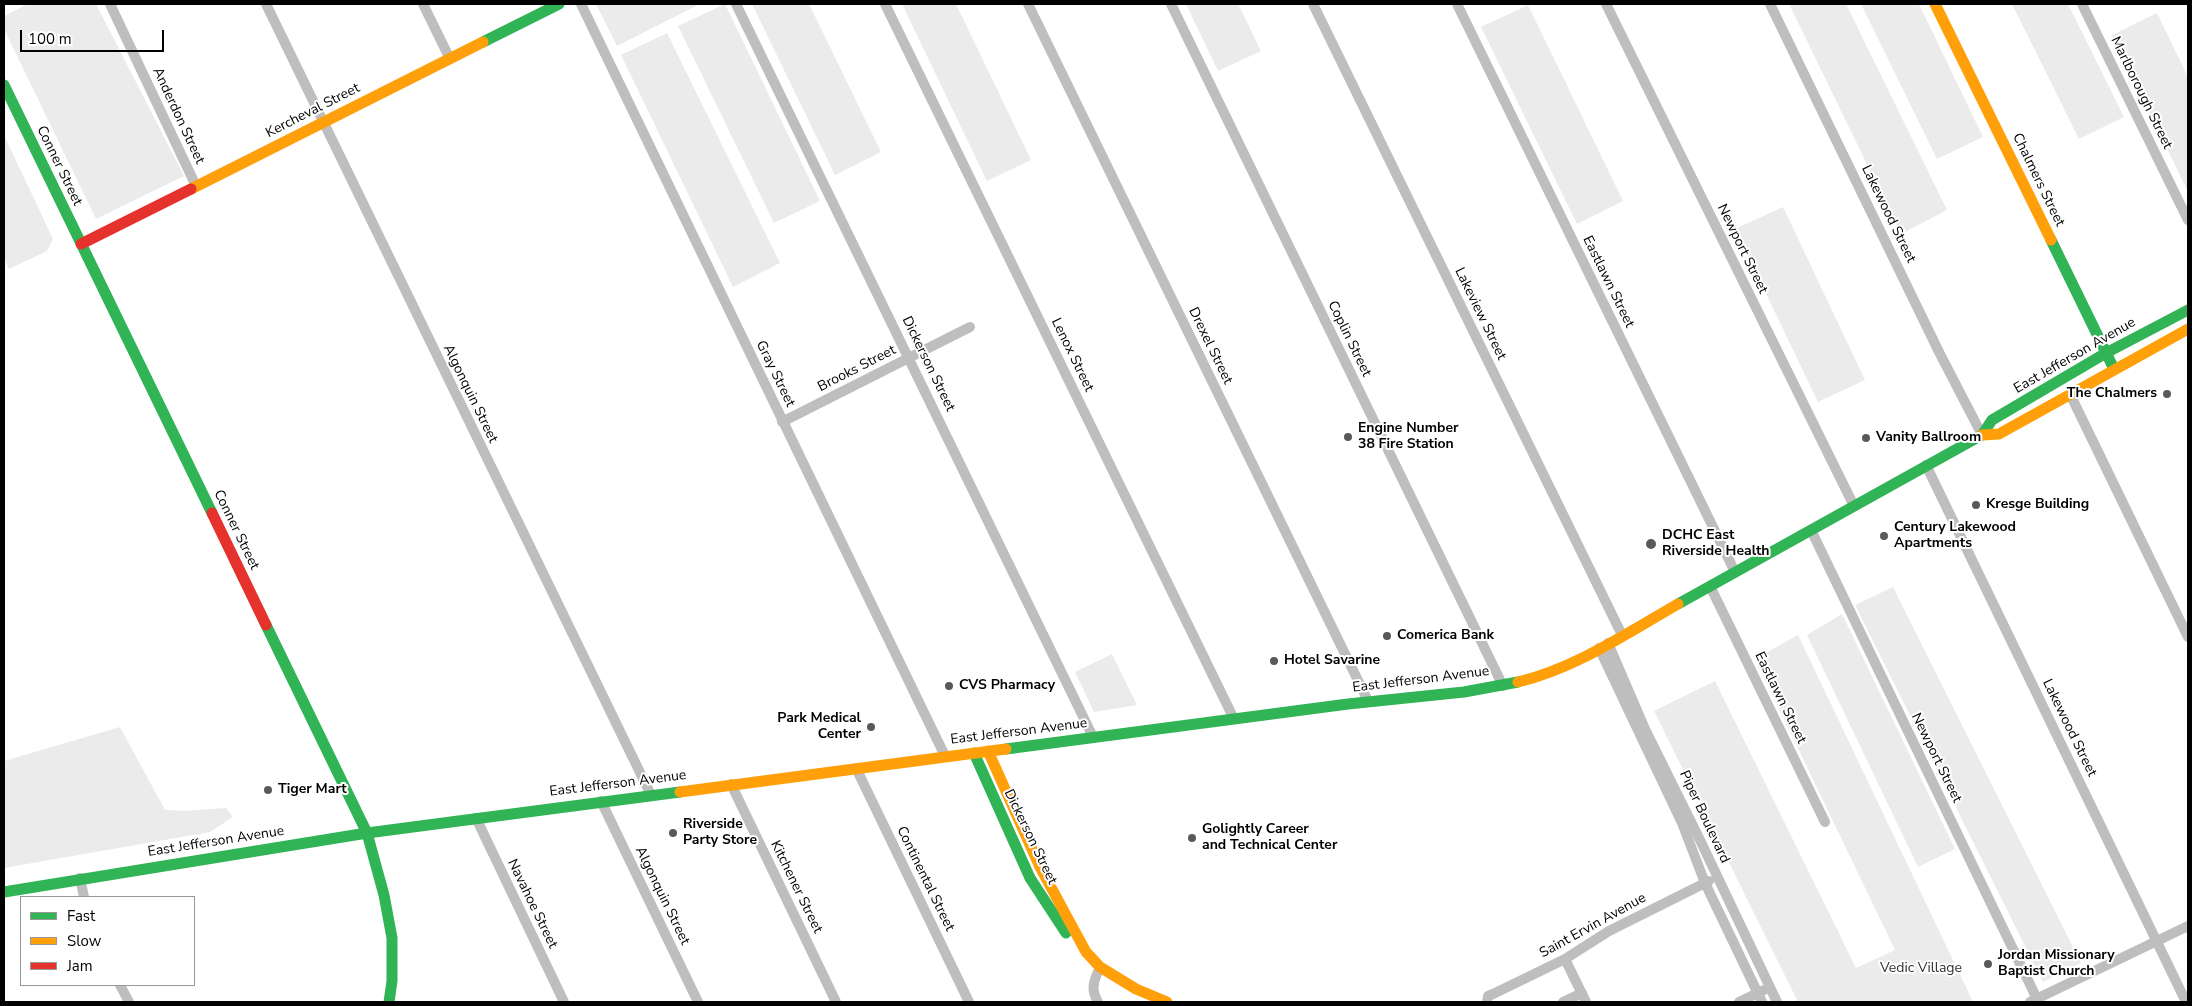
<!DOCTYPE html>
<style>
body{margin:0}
#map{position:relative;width:2192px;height:1006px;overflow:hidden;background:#fff;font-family:"Nunito Sans",sans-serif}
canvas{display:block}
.frame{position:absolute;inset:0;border:5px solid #000;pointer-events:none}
.legend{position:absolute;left:20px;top:896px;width:175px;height:90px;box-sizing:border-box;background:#fff;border:1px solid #999;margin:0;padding:6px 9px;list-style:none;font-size:15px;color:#000}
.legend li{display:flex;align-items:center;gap:10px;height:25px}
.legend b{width:25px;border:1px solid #999}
.scale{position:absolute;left:20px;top:30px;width:144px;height:22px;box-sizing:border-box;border:2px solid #000;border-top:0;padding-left:6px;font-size:15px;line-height:18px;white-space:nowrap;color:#000;-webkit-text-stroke:4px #fff;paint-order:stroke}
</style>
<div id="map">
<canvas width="2192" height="1006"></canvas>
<div class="frame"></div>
<ul class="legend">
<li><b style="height:6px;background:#30b455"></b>Fast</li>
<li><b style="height:6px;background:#ff9f0a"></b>Slow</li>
<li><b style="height:6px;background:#e5322d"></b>Jam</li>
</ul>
<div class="scale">100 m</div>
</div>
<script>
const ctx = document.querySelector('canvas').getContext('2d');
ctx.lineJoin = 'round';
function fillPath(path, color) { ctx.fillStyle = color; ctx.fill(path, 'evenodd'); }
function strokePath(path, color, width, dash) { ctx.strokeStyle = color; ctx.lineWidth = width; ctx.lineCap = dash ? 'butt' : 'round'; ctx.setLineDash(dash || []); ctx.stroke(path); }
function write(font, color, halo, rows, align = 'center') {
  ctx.font = font + ' "Nunito Sans",sans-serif'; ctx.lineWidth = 4; ctx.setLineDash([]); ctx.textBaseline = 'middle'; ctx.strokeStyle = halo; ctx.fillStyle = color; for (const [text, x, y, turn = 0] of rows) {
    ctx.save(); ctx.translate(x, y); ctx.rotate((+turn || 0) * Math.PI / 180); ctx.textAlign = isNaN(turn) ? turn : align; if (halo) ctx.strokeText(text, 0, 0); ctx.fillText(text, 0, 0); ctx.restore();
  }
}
fillPath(new Path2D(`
 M28 4H96L184 176 96 219 4 29V16Z
 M596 4H700L617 46Z
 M725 4 820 201 774 223 678 26Z
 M752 4H809L881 152 835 175Z
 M902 4H956L1031 160 987 181Z
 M1186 4H1238L1261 51 1218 71Z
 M1789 4H1846L1947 210 1901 234Z
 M1861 4H1919L1983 137 1937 159Z
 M2012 4H2068L2124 117 2079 139Z
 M1528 5 1623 201 1577 224 1481 27Z
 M2157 13 2188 77V192L2112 35Z
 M667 33 780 263 733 287 621 55Z
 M4 135 53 239 47 251 9 269 4 258Z
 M1783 207 1865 380 1818 402 1735 229Z
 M1893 587 2081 963 2043 982 1855 605Z
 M1842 614 1955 849 1918 867 1807 635Z
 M1798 635 1973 1002H1798L1654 711 1715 681 1856 968 1895 950 1755 659Z
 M1112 654 1137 705 1094 712 1075 672Z
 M120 727 165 810 184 811 226 808 233 817 210 832 4 868V761Z`), '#ebebeb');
strokePath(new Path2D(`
 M110 4 196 186
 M266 4 651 795
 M423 4 450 59
 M581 4 945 756
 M736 4 1093 737
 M885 4 1234 719
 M1028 4 1368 701
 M1171 4 1503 686
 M1313 4 1622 635
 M1457 4 1735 572
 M1606 4 1854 506
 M1770 4 1939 352 1982 435
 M2082 4 2188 220
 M2070 394 2188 637
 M782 422 970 327
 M1926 465 2186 1002
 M1811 530 2037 999
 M1710 586 1825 822
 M1608 643 1645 729 1700 840 1777 1002
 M1599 648 1682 823 1705 883 1762 1002
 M856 768 969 1002
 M731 784 836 1002
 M601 801 698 1002
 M476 818 564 1002
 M80 878 84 897
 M1565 959 1586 1002
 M120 985 129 1002
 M1098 1002C1090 989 1094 980 1100 967
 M1487 1002 1488 996 1493 994 1565 959 1609 931 1709 881
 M1563 1002 1582 993
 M1739 1002 1764 990
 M2030 1002 2188 926`), '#bebebe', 10);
strokePath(new Path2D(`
 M483 42 559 4
 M4 85 212 513
 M2051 240 2114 369
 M1678 604 1982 435 1992 420 2106 353 2188 310
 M266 625 367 833 384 895 392 938V981L389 1002
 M1006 749 1348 704 1464 692 1518 682
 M974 753 1030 878 1066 933
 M4 892 367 833 680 792`), '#30b455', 11);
strokePath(new Path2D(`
 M1935 4 2051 240
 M191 189 483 42
 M1982 435 1999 434 2188 329
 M1518 682C1576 668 1627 633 1678 604
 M988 751 1040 867 1086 952 1100 967 1136 989 1167 1002
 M680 792 1006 749`), '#ff9f0a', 11);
strokePath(new Path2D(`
 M81 244 191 189
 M212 513 266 625`), '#e5322d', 11);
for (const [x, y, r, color] of [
 [2167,394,5,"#595959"],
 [1348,437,5,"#595959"],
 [1866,438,5,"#595959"],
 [1976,505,5,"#595959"],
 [1884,536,5,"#595959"],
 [1651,544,6,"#595959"],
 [1387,636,5,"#595959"],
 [1274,661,5,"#595959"],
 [949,686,5,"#595959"],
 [871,727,5,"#595959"],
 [268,790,5,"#595959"],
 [673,833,5,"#595959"],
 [1192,838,5,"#595959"],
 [1988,964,5,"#595959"]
]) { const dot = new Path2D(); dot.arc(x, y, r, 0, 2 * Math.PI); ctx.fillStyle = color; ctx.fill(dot); strokePath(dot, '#fff', 2); }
write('14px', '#000', '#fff', [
 ["Marlborough Street",2141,93,64],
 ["Kercheval Street",313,111,-27],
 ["Anderdon Street",178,116,65],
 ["Conner Street",59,166,64],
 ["Chalmers Street",2038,180,64],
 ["Lakewood Street",1888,214,64],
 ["Newport Street",1742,249,64],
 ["Eastlawn Street",1608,282,64],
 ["Lakeview Street",1480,314,64],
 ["Coplin Street",1349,339,64],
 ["Drexel Street",1210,346,64],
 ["Lenox Street",1072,355,64],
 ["East Jefferson Avenue",2075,356,-30],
 ["Dickerson Street",928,364,64],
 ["Brooks Street",857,369,-27],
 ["Gray Street",775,374,64],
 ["Algonquin Street",470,394,64],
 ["Conner Street",236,530,64],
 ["East Jefferson Avenue",1421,680,-7],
 ["Eastlawn Street",1780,698,64],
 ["Lakewood Street",2069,728,64],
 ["East Jefferson Avenue",1019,732,-7],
 ["Newport Street",1936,758,64],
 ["East Jefferson Avenue",618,784,-7],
 ["Piper Boulevard",1704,817,65],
 ["Dickerson Street",1030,837,64],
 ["East Jefferson Avenue",216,842,-9],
 ["Continental Street",925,879,64],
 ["Kitchener Street",796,887,64],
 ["Algonquin Street",662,896,64],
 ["Navahoe Street",532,904,64],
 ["Saint Ervin Avenue",1593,926,-29]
]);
write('bold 14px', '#000', '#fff', [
 ["The Chalmers",2157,394,"right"],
 ["Engine Number",1358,429],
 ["38 Fire Station",1358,445],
 ["Vanity Ballroom",1876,438],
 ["Kresge Building",1986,505],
 ["Century Lakewood",1894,528],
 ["Apartments",1894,544],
 ["DCHC East",1662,536],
 ["Riverside Health",1662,552],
 ["Comerica Bank",1397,636],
 ["Hotel Savarine",1284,661],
 ["CVS Pharmacy",959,686],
 ["Park Medical",861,719,"right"],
 ["Center",861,735,"right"],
 ["Tiger Mart",278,790],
 ["Riverside",683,825],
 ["Party Store",683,841],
 ["Golightly Career",1202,830],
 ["and Technical Center",1202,846],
 ["Jordan Missionary",1998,956],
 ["Baptist Church",1998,972]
], 'left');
write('14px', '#313131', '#fff', [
 ["Vedic Village",1921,969]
]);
</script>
